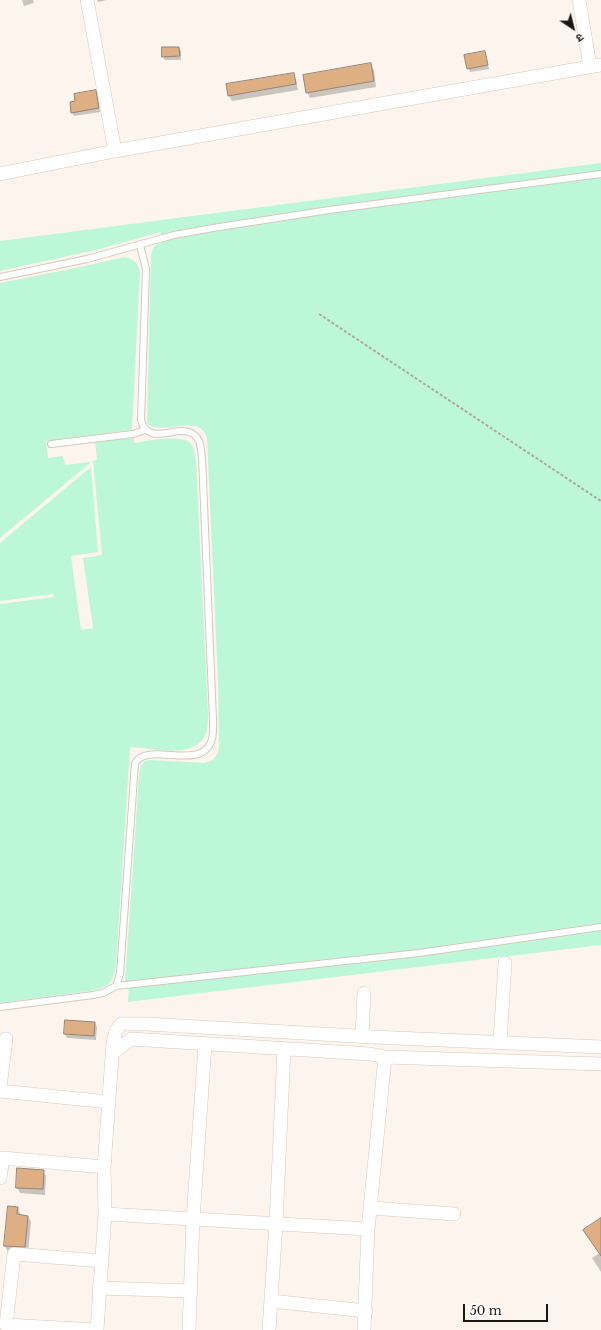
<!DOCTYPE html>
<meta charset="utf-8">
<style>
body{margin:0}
#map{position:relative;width:601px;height:1330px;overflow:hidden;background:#fdf5ed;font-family:"Libre Baskerville","Noto Sans Devanagari",serif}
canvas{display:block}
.north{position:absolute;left:553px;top:8px;width:40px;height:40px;-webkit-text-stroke:3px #fff;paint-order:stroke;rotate:145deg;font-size:11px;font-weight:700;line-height:16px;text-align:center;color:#1c1713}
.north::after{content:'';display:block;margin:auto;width:14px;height:18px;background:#1c1713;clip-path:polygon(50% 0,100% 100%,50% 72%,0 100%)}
.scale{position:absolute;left:463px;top:1304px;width:85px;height:18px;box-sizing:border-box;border:2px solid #1c1713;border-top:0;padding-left:5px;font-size:12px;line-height:14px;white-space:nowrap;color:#1c1713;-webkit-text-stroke:3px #fff;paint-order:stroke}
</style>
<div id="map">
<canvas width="601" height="1330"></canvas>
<div class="north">उ</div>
<div class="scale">50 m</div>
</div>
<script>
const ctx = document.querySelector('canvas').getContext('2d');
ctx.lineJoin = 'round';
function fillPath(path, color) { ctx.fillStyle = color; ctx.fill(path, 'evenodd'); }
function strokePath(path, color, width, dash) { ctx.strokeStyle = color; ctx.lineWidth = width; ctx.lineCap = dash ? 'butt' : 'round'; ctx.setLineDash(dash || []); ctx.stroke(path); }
fillPath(new Path2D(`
 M601 163V945L128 1002 129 981H125L139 776 141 765 145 761 150 760 205 763 213 760 218 753 219 744 218 681 207 438C200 412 159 437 147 423L151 255C153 247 154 245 161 243V232L100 249 0 271V241Z
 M124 257C134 259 138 262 140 273L132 430 46 441 48 458 63 456 65 465 90 462V463L0 538V283L85 266Z
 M134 438V443C147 441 180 434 190 443 194 447 195 453 196 458L208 713C208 719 208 726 207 731 198 761 152 748 130 747L116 966C112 985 108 987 90 991L0 1003V604L54 597 53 594 0 601V543L91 467 98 552 71 556 81 630 93 628 83 558 102 555 93 461 97 460 95 441Z`), '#bcf8d8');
fillPath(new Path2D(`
 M22 0H33L34 3 24 6Z
 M97 0H107L98 2Z
 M179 48 181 51V60H165L163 57Z
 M484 52 486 55 489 69 470 72 465 55Z
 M370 64 374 70 376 87 310 98 307 92Z
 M293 74 296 79 298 90 232 101 229 96 227 85Z
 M95 91 97 95 100 112 74 116 72 113 71 103Z
 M66 1021 95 1023 97 1027 96 1040 67 1038 65 1034Z
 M43 1171 46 1176 45 1195 20 1193 17 1187Z
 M9 1207 18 1208 21 1216H28L31 1222 28 1252H8L5 1246Z
 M601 1219V1272L592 1258 600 1253Z`), '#0003');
const building = new Path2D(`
 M162 47H179L180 56 162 57Z
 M485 51 488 65 467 69 464 55Z
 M371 63 374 81 306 93 303 75Z
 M294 73 296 84 228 96 226 84Z
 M96 90 99 108 71 113 70 102 75 101 74 94Z
 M65 1020 95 1022 94 1036 64 1034Z
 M17 1168 44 1170 43 1189 16 1188Z
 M8 1206 18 1207 17 1214 28 1216 25 1247 4 1246Z
 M601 1218V1256L583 1230Z`);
fillPath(building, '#deaf83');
strokePath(building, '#92857a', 1);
const lane = new Path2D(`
 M0 277 87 259 174 235 213 228 329 210 601 174
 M51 444 133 434 145 430
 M116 986 419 953 601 927
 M0 1007 93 995 103 993 116 986 120 974 135 763C148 741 200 771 211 742 214 735 213 727 213 720L202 457C201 452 201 446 199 441 186 415 150 452 141 420L146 269 140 245`);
const street = new Path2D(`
 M87 0 115 151
 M579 0 590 66
 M0 174 115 151 601 65
 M362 1036 364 993
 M500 1042 505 963
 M114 1052 131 1039 370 1054 385 1057 601 1064
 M0 1087 6 1039
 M0 1091 109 1102
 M0 1178 3 1158 104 1167
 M371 1208 454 1214
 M105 1214 368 1229
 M99 1288 190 1291
 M271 1301 366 1311
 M97 1330 105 1214 104 1167 113 1043 116 1031 121 1024H147L373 1037 601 1047
 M97 1330 6 1325 14 1254 101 1261
 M189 1330 193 1220 205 1044
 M269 1330 276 1224 284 1049
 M364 1330 368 1229 385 1057`);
strokePath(lane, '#d6c8bc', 8);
strokePath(street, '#d6c8bc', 14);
strokePath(new Path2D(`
 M319 314 601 501`), '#afa8a2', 2, [3, 2]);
strokePath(lane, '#fff', 6);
strokePath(street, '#fff', 13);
</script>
